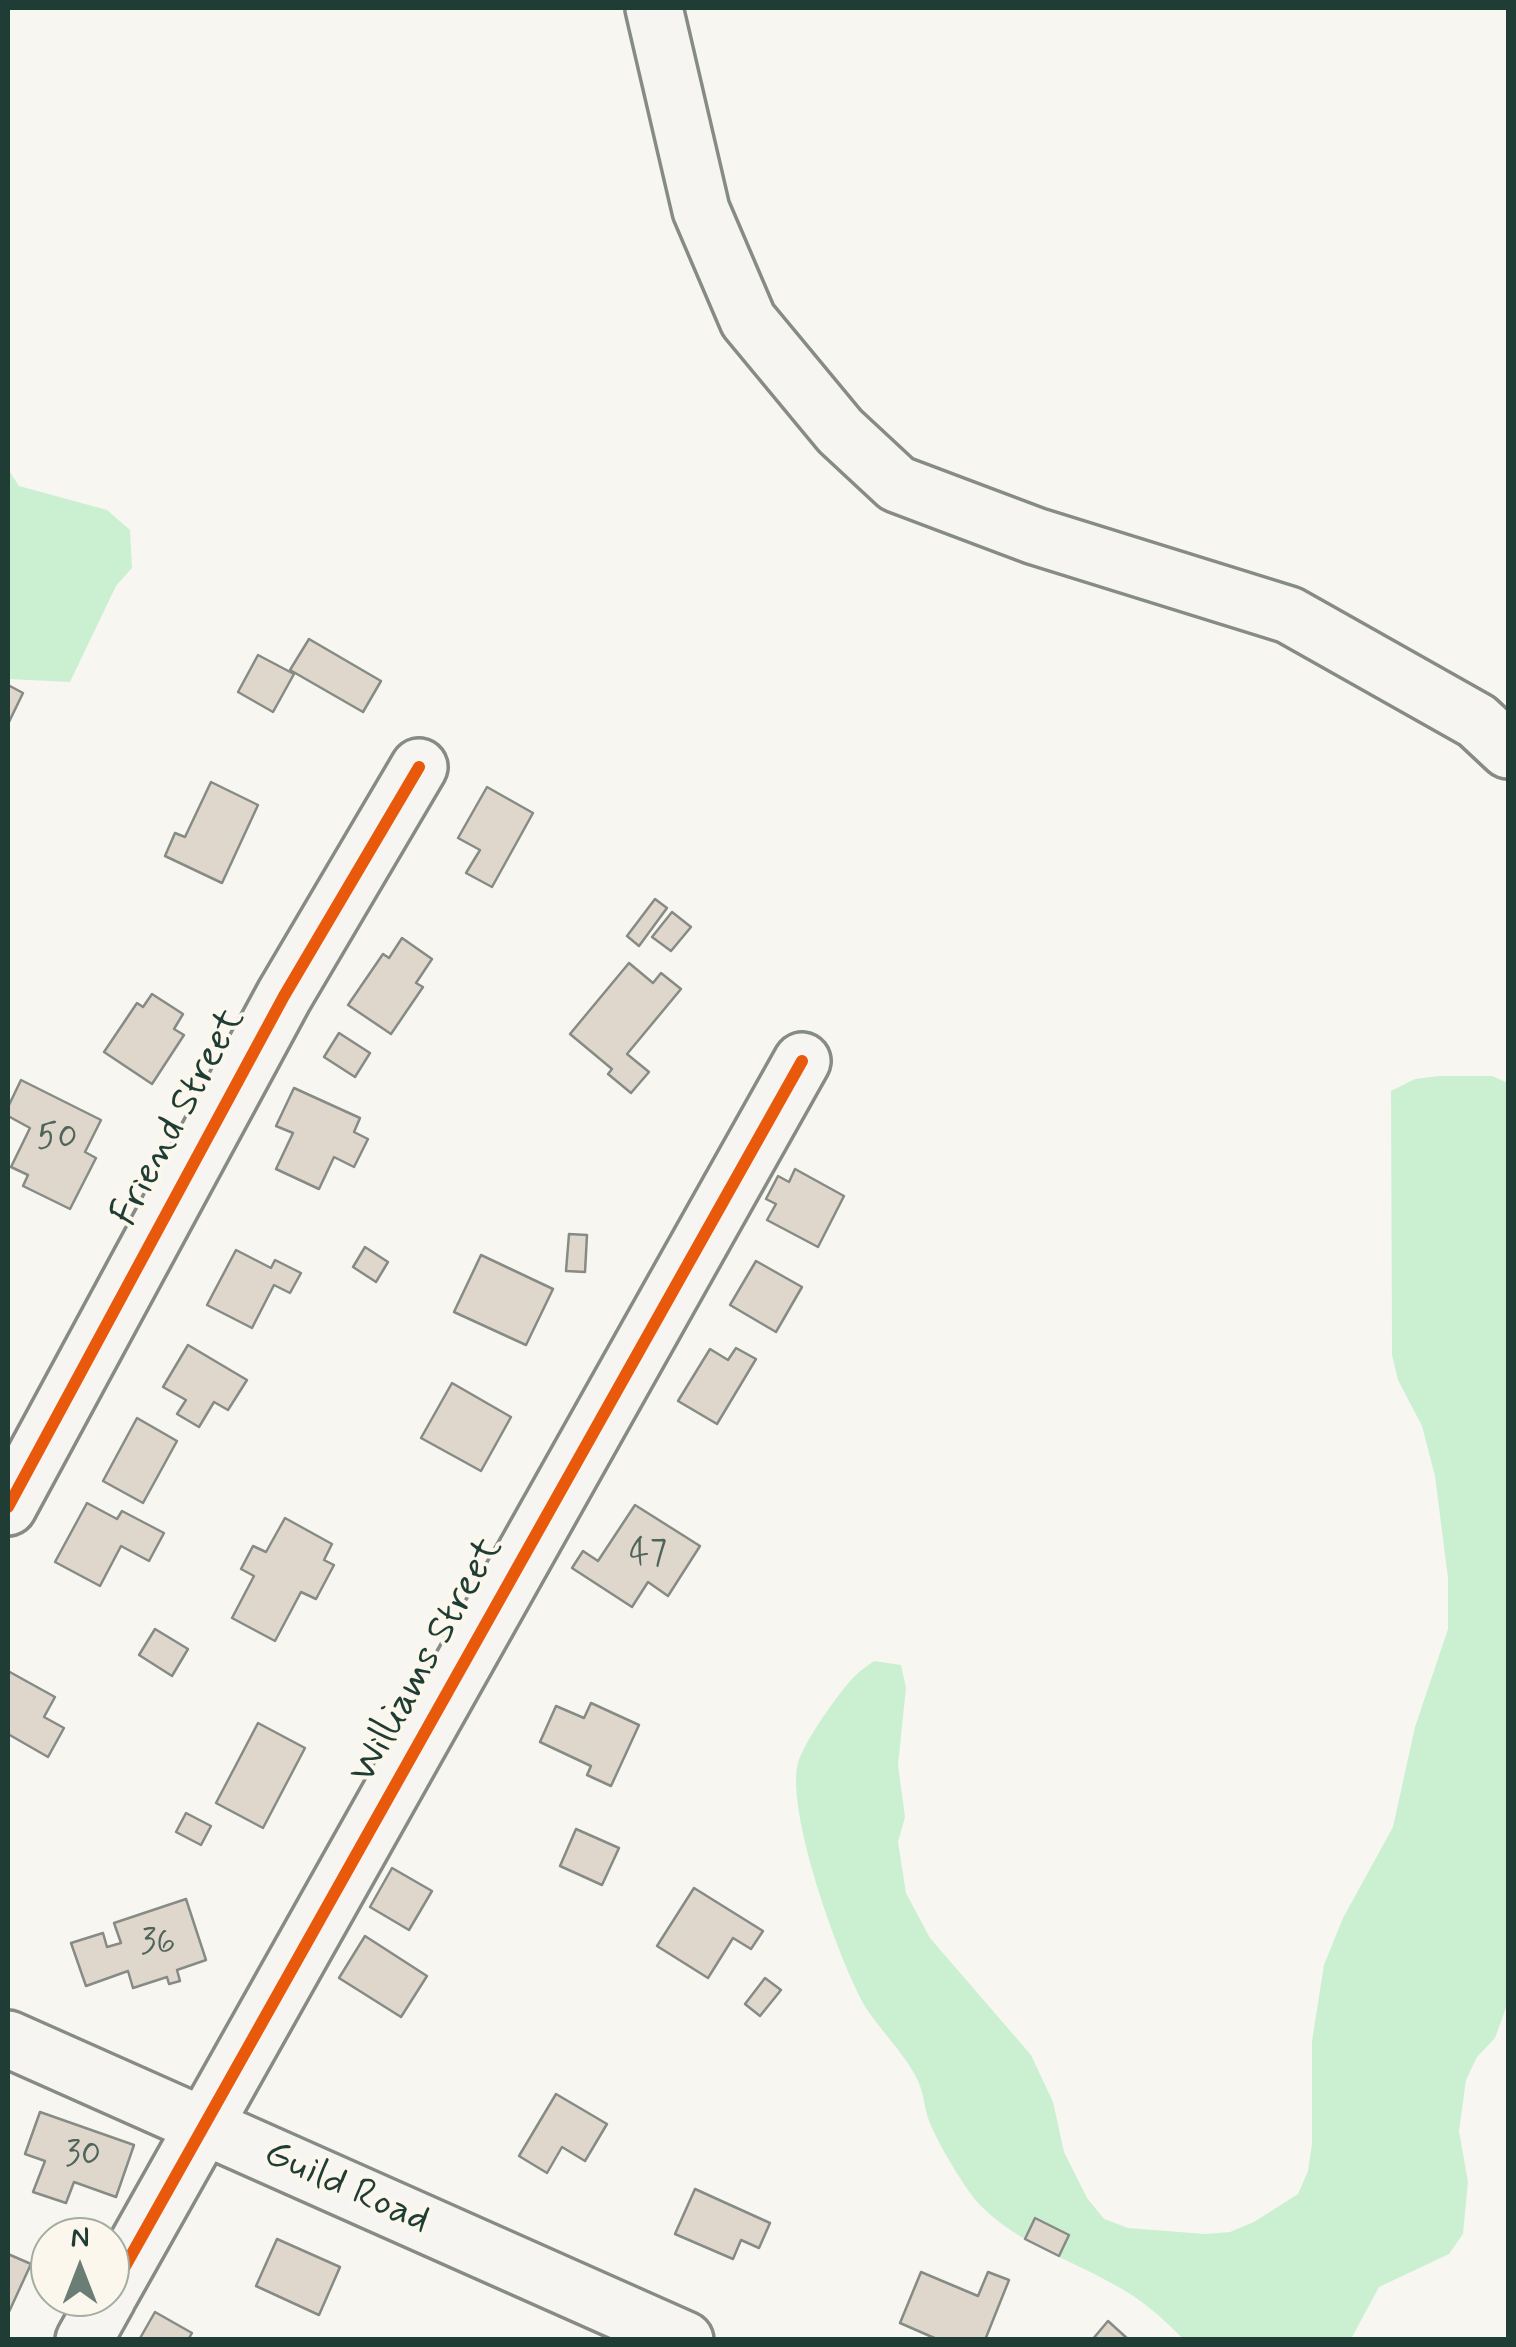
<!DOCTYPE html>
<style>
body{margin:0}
#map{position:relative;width:1516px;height:2347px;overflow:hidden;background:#f8f6f0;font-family:Mynerve,sans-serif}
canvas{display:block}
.frame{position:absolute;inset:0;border:10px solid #1f3d34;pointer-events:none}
.north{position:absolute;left:30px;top:2217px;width:100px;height:100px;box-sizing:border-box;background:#fbf7ec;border:2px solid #a3ada2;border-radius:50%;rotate:0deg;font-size:28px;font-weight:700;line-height:40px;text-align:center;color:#1f3d34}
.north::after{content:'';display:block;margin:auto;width:35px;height:45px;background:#6b7e76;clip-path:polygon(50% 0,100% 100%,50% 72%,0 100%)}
</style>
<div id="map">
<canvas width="1516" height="2347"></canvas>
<div class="frame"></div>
<div class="north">N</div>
</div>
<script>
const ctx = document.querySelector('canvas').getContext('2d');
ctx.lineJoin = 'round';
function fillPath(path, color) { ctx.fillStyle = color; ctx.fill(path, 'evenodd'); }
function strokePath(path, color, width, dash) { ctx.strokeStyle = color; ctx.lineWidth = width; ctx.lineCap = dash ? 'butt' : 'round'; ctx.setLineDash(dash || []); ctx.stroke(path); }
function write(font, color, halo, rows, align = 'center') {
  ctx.font = font + ' Mynerve,sans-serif'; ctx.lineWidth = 8; ctx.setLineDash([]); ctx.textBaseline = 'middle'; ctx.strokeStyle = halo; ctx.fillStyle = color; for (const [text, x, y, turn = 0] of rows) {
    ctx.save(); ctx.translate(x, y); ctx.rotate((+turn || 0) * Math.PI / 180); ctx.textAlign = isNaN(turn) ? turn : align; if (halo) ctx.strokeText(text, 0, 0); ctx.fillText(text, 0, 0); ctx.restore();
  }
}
fillPath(new Path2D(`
 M8 469 19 486 107 510 130 530 132 568 116 586 70 682 8 679Z
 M1439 1076H1492L1508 1083V2002L1495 2038 1477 2057 1466 2080 1459 2131 1468 2182 1463 2234 1449 2254 1379 2287 1351 2339 1184 2340C1163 2318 1140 2298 1113 2284 1069 2259 1020 2244 983 2208 968 2195 934 2137 928 2118 923 2102 924 2091 915 2075 902 2051 881 2031 866 2008 840 1964 785 1811 798 1763 803 1743 841 1689 856 1675 861 1670 868 1665 874 1661L901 1665 906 1688 898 1765 905 1817 898 1842 906 1893 930 1938 1031 2055 1053 2102 1064 2152 1087 2198 1104 2219 1128 2228 1205 2234 1230 2232 1254 2222 1298 2194 1308 2171 1312 2144V2041L1324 1965 1343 1918 1393 1827 1415 1727 1448 1629V1578L1435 1476 1422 1426 1398 1380 1392 1355 1391 1091 1415 1079Z`), '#cbf0d1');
const building = new Path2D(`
 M309 639 381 681 363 712 290 670Z
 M258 655 294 674 273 712 238 692Z
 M8 685 23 693 8 724Z
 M211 782 258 805 222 883 165 856 175 833 185 837Z
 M487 787 533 813 492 887 466 873 480 850 458 838Z
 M655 899 667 908 639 946 627 936Z
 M672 912 691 927 671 951 652 937Z
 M402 938 432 959 416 983 423 987 391 1034 348 1005 383 954 389 958Z
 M629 963 653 983 661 973 681 989 627 1054 649 1072 631 1093 608 1074 612 1069 570 1034Z
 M152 994 183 1014 174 1029 184 1035 152 1084 104 1052 137 1003 143 1007Z
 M339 1033 370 1053 355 1077 324 1057Z
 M21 1080 101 1120 85 1152 96 1158 70 1209 23 1186 28 1175 11 1167 30 1128 8 1116V1107Z
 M294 1088 360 1118 354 1132 368 1139 354 1167 334 1157 319 1189 276 1169 293 1133 276 1126Z
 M795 1169 844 1196 818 1247 767 1220 776 1204 766 1199 778 1176 789 1182Z
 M569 1234 587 1235 585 1272 566 1271Z
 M365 1247 388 1262 376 1282 353 1267Z
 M236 1250 271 1268 275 1260 301 1273 290 1293 274 1285 252 1328 207 1305Z
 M481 1255 553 1289 526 1345 454 1312Z
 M756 1261 802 1287 776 1332 730 1305Z
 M188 1345 247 1380 228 1410 214 1402 199 1427 177 1414 186 1400 163 1387Z
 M736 1348 756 1359 717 1424 678 1401 710 1349 728 1360Z
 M452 1383 511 1417 481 1471 421 1438Z
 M137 1418 177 1441 143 1503 103 1481Z
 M87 1503 117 1519 122 1511 164 1533 149 1561 121 1546 100 1586 55 1562Z
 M635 1505 700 1546 668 1596 648 1582 632 1607 572 1568 583 1551 598 1561Z
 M285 1518 332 1544 324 1560 334 1565 316 1599 301 1592 275 1641 232 1618 254 1576 241 1569 253 1546 266 1552Z
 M155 1629 188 1649 172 1676 139 1655Z
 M8 1671 55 1697 44 1717 64 1728 48 1757 8 1734Z
 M591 1703 639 1725 611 1786 587 1775 591 1766 540 1742 556 1706 584 1718Z
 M258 1723 305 1748 263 1828 216 1803Z
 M186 1813 211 1826 201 1845 176 1832Z
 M576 1829 619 1848 602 1885 560 1866Z
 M392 1868 432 1891 409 1930 370 1907Z
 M694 1888 763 1931 751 1949 733 1938 708 1978 657 1946Z
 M186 1899 206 1960 177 1970 180 1981 169 1984 167 1977 133 1988 128 1971 86 1986 71 1943 103 1933 107 1947 121 1943 114 1923Z
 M365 1936 427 1976 401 2017 339 1978Z
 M765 1978 781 1990 760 2016 745 2004Z
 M556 2094 607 2124 585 2161 562 2147 547 2173 519 2156Z
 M40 2112 134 2145 116 2197 74 2182 66 2203 33 2192 45 2161 25 2154Z
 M695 2189 770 2223 759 2248 741 2240 733 2259 675 2234Z
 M1035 2218 1069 2235 1059 2256 1025 2239Z
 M277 2239 340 2267 319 2315 256 2286Z
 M8 2254 31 2264 8 2314Z
 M921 2272 978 2296 988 2272 1009 2280 985 2340H939L900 2323Z
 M155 2312 192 2333 188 2340H139Z
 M1108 2321 1129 2340H1092Z`);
fillPath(building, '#dfd7cc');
strokePath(building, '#868b86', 2.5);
const minor = new Path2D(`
 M654 8 701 210 748 320 840 431 897 484 1035 536 1289 615 1477 721 1508 750
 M8 1507 284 996 419 767
 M8 2039 685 2340
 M110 2293 802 1061
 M84 2340 108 2297`);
strokePath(minor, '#868b86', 62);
strokePath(minor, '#f6f5f1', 55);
strokePath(new Path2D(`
 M8 1507 284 996 419 767
 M110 2293 802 1061`), '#e8590c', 12);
write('35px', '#4f645a', null, [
 ["50",57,1140],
 ["47",648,1556],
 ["36",158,1945],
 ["30",83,2157]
]);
write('40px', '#1f3d34', '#fbf7ec', [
 ["Friend Street",180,1118,-62],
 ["Williams Street",428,1661,-61],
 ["Guild Road",346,2189,24]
]);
</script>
